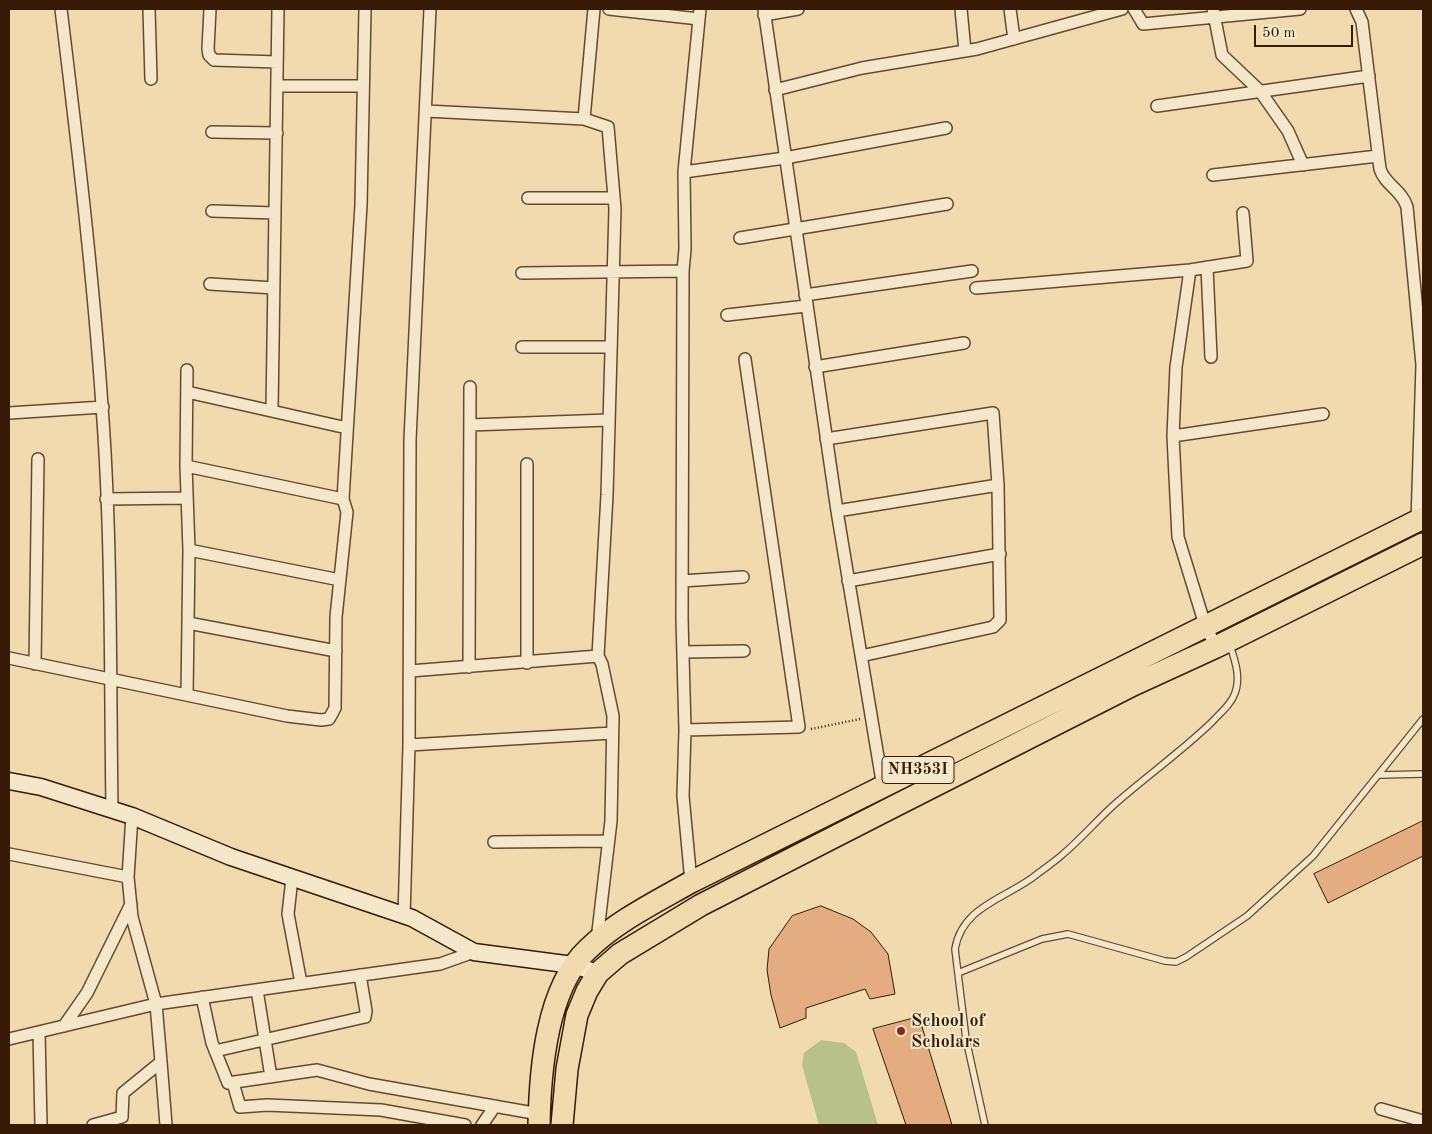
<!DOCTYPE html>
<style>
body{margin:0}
#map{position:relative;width:1432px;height:1134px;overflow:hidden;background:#f0daae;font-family:"Old Standard TT",serif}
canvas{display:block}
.frame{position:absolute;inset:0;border:10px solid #361a06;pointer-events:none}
.scale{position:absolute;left:1254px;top:25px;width:99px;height:22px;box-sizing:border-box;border:2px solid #361a06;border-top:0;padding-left:6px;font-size:15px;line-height:18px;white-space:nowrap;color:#361a06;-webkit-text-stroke:4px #f5e7ca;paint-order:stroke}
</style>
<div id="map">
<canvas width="1432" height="1134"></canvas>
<div class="frame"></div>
<div class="scale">50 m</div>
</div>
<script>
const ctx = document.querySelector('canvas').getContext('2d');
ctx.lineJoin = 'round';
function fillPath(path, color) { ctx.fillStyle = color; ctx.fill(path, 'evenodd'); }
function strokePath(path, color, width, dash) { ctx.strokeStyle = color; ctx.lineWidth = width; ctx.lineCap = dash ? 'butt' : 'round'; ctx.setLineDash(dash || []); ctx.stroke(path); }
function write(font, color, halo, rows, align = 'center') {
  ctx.font = font + ' "Old Standard TT",serif'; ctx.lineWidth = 4; ctx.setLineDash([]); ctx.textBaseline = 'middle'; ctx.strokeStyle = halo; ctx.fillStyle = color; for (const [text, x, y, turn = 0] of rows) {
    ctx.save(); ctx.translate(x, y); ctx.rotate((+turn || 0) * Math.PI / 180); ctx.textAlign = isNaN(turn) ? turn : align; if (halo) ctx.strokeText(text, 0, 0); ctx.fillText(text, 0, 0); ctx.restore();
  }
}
fillPath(new Path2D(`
 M821 1040 844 1043 856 1052 878 1125H819L802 1065 804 1053Z`), '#b8c08b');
const building = new Path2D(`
 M1423 821V856L1328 903 1314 874Z
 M821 906 853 919 871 932 888 954 895 994 870 999 865 989 806 1008V1018L780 1028 771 995 767 970 769 949 792 916Z
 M919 1017 952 1125H906L873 1029Z`);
fillPath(building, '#e3ad81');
strokePath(building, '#361a06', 1);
const lane = new Path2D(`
 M1379 775 1423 774
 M958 973 1042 939 1068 934 1165 961 1176 962 1186 957 1247 916 1313 856 1423 719
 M985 1125 966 1039 955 949C962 908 1001 900 1032 878 1042 870 1053 863 1062 855 1081 839 1098 819 1116 803 1148 775 1182 751 1212 722 1220 713 1231 705 1235 693 1241 677 1235 661 1230 645`);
const street = new Path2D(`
 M61 9C77 141 93 273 102 406 112 540 110 675 112 809
 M149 9 151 79
 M210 9 208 49 209 55 214 60 277 62
 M594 9 584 119 608 127 615 209 607 495 598 656
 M609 9 699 19
 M764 9 837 511 883 787
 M961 9 965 51
 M1010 9 1014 39
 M1134 9 1143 24 1300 9
 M1213 9 1222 55 1260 91 1288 131 1303 165
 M1356 9 1362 22 1380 169C1385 185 1402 190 1407 207L1422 365 1417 521
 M764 15 798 9
 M277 86H363
 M775 90 862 68 977 49 1122 9
 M1157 106 1369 76
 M426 111 584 119
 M212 132 277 133
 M684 172 785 158 946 128
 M1213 175 1378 156
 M528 198H614
 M212 211 275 213
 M740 238 947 204
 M1207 267 1211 357
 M1190 270 1247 261 1243 213
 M522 273 683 271
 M210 284 274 288
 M976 288 1190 270 1176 367 1173 436
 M805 295 972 271
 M727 315 806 306
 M522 347H610
 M815 367 964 343
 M187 370 186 466 343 499 361 205 365 9
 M187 392 347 428
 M272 411 278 9
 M9 413 103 407
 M470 425 608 420
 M826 439 993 413 998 485 1000 620 993 627 861 656
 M527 464V663
 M186 466 189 550 187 695
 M106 499 187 498
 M837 511 998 485
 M189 550 340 580
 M682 581 743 577
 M848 581 1000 554
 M188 623 336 651
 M1216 647 1205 625 1178 537 1173 436 1323 414
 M683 652 744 651
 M9 658 287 716 321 720 329 719 335 708 336 617 347 512 343 499
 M35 664 38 459
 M469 667 470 387
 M410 671 598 656 602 664 613 716 611 821 597 940
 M685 730 799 727 745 359
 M409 745 612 733
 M494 842 608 841
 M9 854 128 877
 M292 878 288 914 301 983
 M691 882 683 796 685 730 682 619 683 271 685 249 684 172 700 9
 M404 917 409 745 410 440 430 9
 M257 990 271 1077
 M202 997 212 1043 228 1083 317 1070 369 1084 539 1114
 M64 1026 87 993 131 904
 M39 1032 41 1125
 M9 1039 156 1004 440 964 474 952
 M215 1051 365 1017 366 1011 360 975
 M161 1062 166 1125
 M233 1083 240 1107 267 1105 381 1110 465 1125
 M1381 1109 1423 1121
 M93 1125 122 1117 123 1093 161 1062 156 1004 132 917 128 877 132 816
 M482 1125 495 1106`);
const secondary = new Path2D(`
 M9 781 41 787 132 816 231 857 412 918 474 952 573 965 598 973`);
const highway = new Path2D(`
 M539 1125C540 1071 546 988 588 949 617 921 656 902 691 882L1423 518
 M562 1125 567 1069 577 1015 587 991 598 973 620 954 701 905 879 814 1133 685 1216 647 1423 544`);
strokePath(lane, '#644a30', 8);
strokePath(street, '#644a30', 14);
strokePath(secondary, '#361a06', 19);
strokePath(highway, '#361a06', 24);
strokePath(new Path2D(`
 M811 729 860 719`), '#361a06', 2.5, [1, 2.5]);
strokePath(lane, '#f5e7ca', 5.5);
strokePath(street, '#f5e7ca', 11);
strokePath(secondary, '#f5e7ca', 16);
strokePath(highway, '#f0daae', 21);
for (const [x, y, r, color] of [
 [901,1031,5,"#8f2418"]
]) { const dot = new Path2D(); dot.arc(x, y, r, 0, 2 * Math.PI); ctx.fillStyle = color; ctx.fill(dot); strokePath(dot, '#f5e7ca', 2); }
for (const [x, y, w] of [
 [918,770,72]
]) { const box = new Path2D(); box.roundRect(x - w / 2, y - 13.5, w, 27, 4); ctx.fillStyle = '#f5e7ca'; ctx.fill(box); strokePath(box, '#361a06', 1); }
write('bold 16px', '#361a06', null, [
 ["NH353I",918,770]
]);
write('bold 18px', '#361a06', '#f5e7ca', [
 ["School of",911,1021],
 ["Scholars",911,1042]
], 'left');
</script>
